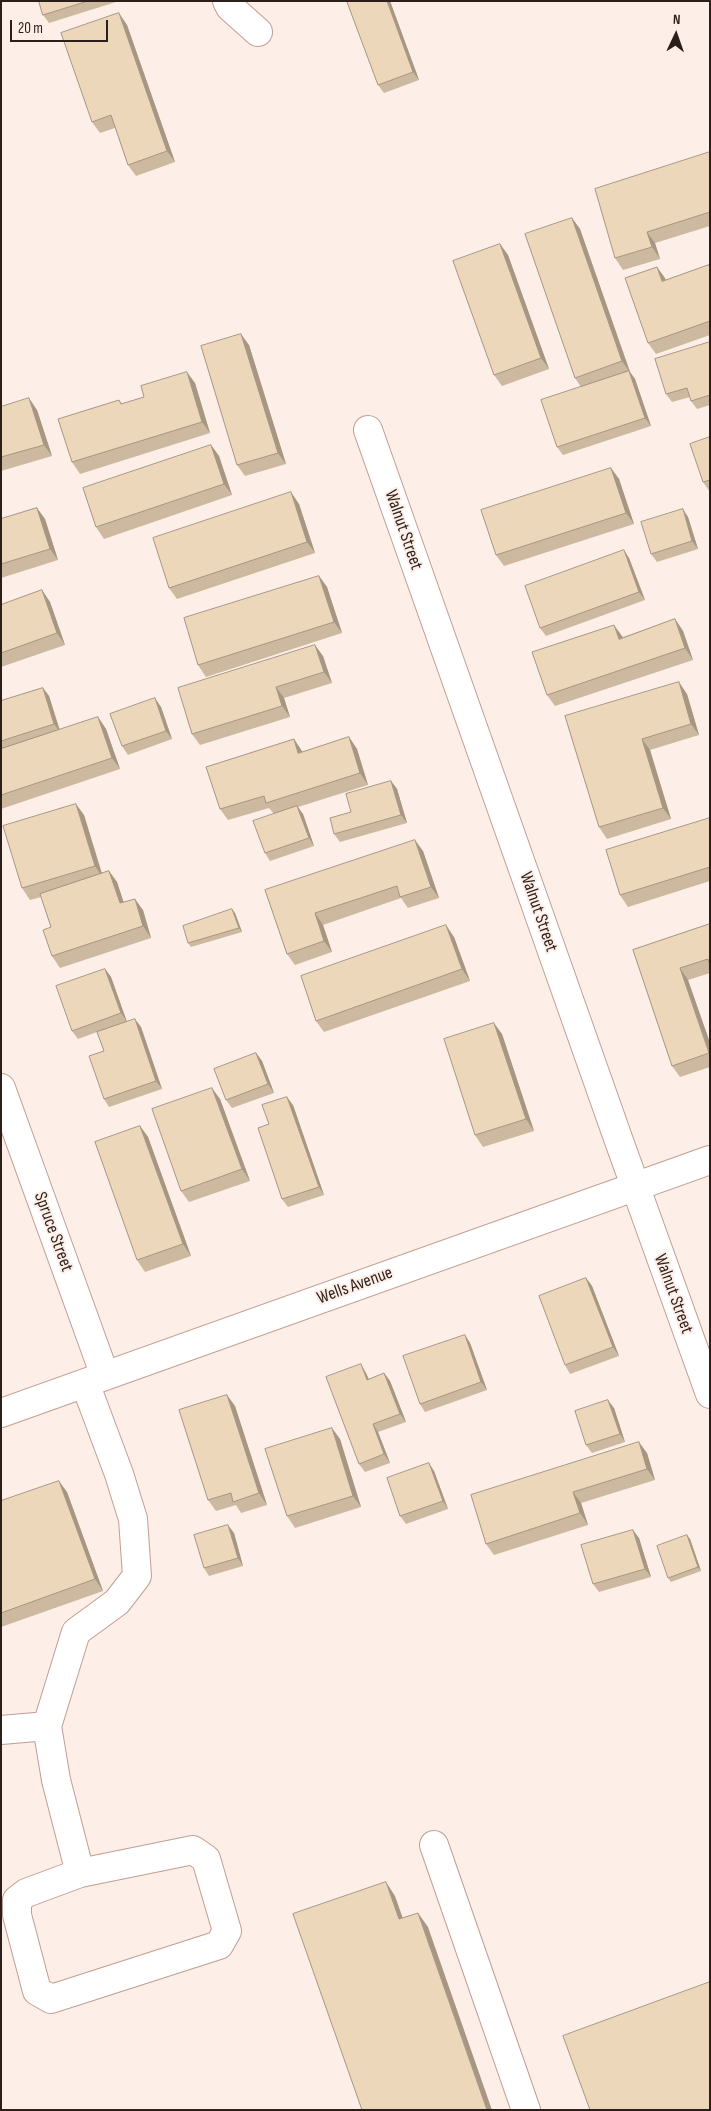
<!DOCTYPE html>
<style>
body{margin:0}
#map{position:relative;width:711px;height:2111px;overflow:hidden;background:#fdeee8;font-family:"Sofia Sans Condensed",sans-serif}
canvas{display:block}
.frame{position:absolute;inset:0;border:2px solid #2c1f1a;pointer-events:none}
.north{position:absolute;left:651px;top:10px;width:50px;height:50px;-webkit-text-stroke:4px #fdeee8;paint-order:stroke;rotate:3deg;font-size:14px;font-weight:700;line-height:20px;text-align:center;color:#2c1f1a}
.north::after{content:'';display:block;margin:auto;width:18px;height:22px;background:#2c1f1a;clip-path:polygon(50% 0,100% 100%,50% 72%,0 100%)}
.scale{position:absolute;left:10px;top:20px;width:98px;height:22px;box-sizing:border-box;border:2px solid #2c1f1a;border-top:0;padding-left:6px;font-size:15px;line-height:18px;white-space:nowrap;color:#2c1f1a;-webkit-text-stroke:4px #fdeee8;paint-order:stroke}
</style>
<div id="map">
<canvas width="711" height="2111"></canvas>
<div class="frame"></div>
<div class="north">N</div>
<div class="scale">20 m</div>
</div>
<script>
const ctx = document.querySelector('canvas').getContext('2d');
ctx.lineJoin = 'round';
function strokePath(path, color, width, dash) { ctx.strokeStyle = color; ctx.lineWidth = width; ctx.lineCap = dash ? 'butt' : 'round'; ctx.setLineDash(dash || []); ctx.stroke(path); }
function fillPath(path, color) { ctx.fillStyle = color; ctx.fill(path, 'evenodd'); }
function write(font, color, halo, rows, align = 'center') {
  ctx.font = font + ' "Sofia Sans Condensed",sans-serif'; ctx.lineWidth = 4; ctx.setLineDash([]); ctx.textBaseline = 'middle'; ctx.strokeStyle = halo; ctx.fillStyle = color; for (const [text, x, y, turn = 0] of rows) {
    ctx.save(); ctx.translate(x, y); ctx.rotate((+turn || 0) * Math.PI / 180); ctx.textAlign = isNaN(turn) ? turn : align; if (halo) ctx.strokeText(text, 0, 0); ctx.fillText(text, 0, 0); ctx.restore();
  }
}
const minor = new Path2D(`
 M227 1 230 7 258 32
 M368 430 619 1141 710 1394
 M1 1088 105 1376
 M1 1413 710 1160
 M47 1726 76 1632 117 1602 137 1576 133 1519 119 1474 85 1383
 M1 1730 47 1726 56 1780 80 1873
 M434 1845 526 2110
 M193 1850 206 1859 227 1931 219 1945 51 1999 37 1991 17 1915V1900L26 1893 80 1873Z`);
strokePath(minor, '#c19e91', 30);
strokePath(minor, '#fff', 28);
fillPath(new Path2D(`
 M39 1H115L116 2 49 23 43 15Z
 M390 1 419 80 384 93 378 85Z
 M127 25 175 162 136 176 128 165 115 128 100 133 92 122Z
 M710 152V226L655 243 660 259 623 270 615 258Z
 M572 218 580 229 630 372 635 379 651 426 563 455 557 447 581 387 575 378Z
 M500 244 508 255 549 369 502 386 494 375Z
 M709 265 710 266V335L656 354 648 343 657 267 665 280Z
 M710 342V405L697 409 691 401 690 397 672 402 666 394Z
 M249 345 286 464 245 476 237 465Z
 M195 383 210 433 80 474 72 462 119 400 122 404Z
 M1 407 37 410 52 456 1 471Z
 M710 437V492L703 482Z
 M211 445 219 456 232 495 104 539 96 527Z
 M611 468 619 479 634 524 504 566 496 555Z
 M299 504 315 553 177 599 169 588Z
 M37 508 45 519 58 560 1 578V519Z
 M688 517 698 549 657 562 651 554Z
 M629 558 645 600 546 636 540 628Z
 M319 576 327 587 342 633 206 677 198 665Z
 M42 590 50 602 65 645 1 667V605Z
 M675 619 683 631 693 660 555 706 547 695 622 636 623 637Z
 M323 656 332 683 284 698 290 717 200 745 192 734Z
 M43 688 49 696 60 730 98 717 106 729 120 769 1 809V701Z
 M687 694 699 735 650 750 671 819 607 839 599 827 565 716Z
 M161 707 172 739 128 755 122 746Z
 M349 737 357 749 368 785 298 807 303 814 314 846 270 861 265 853 274 814 269 808 228 820 220 809 294 739 302 752Z
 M391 781 397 789 407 823 340 842 334 834 351 812Z
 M84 815 102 873 109 871 117 882 123 902 143 910 151 938 60 968 52 956 51 927 41 897 30 900 22 888Z
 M710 818V881L628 907 620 895Z
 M423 851 439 898 408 908 401 898 323 925 332 952 295 965 287 954 265 890Z
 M235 913 242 932 191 947 188 943Z
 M710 924V973L688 980 710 1043V1067L680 1077 672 1066 633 950Z
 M454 937 470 981 324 1032 316 1021Z
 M105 969 111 977 127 1022 141 1027 162 1089 109 1107 104 1099V1051L97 1032 78 1039 72 1031Z
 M502 1034 534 1131 483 1147 475 1135Z
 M256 1053 262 1061 274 1093 232 1108 226 1100Z
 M220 1099 250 1181 189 1202 181 1191Z
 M293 1105 324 1195 288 1207 282 1199 269 1124Z
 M140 1126 148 1137 191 1256 145 1272 137 1260Z
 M586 1278 592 1286 619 1356 570 1374 565 1365Z
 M465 1335 470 1343 487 1390 425 1412 420 1404Z
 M366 1373 369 1379 384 1373 390 1381 406 1422 378 1432 390 1463 365 1472 359 1464Z
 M235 1406 267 1505 241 1513 236 1505 216 1511 208 1500Z
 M614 1408 625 1442 592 1453 586 1445Z
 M340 1439 361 1507 295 1528 287 1516Z
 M647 1453 655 1480 581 1503 588 1525 494 1555 486 1544 471 1495Z
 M434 1471 448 1509 406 1524 400 1516Z
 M67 1492 103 1591 1 1627V1501Z
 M234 1533 243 1566 209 1576 204 1568Z
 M639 1538 651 1577 599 1592 593 1584Z
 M690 1539 701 1571 671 1582 668 1578Z`), '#ccb9a0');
fillPath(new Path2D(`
 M387 1H390L419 80 413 72Z
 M119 13 127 25 175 162 167 151Z
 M572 218 580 229 630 372 635 379 651 426 645 418 629 371 622 361Z
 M647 232 655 243 660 259 652 247Z
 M500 244 508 255 549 369 541 358Z
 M657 267 665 278 670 293 662 281Z
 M241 334 249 345 286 464 278 453Z
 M187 372 195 383 210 433 202 422Z
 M29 398 37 410 52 456 44 445Z
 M211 445 219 456 232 495 224 484Z
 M611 468 619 479 634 524 626 513Z
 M291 492 299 504 315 553 307 542Z
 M37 508 45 519 58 560 50 549Z
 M683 509 688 517 698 549 692 541Z
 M624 550 629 558 645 600 639 592Z
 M319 576 327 587 342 633 334 622Z
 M42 590 50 602 65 645 57 633Z
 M675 619 683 631 693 660 685 648Z
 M614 625 622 636 627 650 619 639Z
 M315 645 323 656 332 683 324 672Z
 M679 682 687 694 699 735 691 724Z
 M276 687 284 698 290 717 282 706Z
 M43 688 49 696 60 732 54 724Z
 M155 698 161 707 172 739 166 731Z
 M98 717 106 729 120 769 112 758Z
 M349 737 357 749 368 785 360 773Z
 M294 739 302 751 306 764 298 753Z
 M642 739 650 750 671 819 663 808Z
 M391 781 397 789 407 823 401 815Z
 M76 804 84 815 103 878 95 866Z
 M297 806 303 814 314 846 309 838Z
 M415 840 423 851 439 898 431 887Z
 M109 871 117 882 128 915 120 903Z
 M135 899 143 910 151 938 143 926Z
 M232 909 235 913 242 932 239 928Z
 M315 913 323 925 332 952 324 941Z
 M446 925 454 937 470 981 462 969Z
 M680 968 688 980 710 1043V1054Z
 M105 969 111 977 127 1022 121 1013Z
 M135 1019 141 1027 162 1089 156 1081Z
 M494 1023 502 1034 534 1131 526 1119Z
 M256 1053 262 1061 274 1093 268 1084Z
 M212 1088 220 1099 250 1181 242 1169Z
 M287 1097 293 1105 324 1195 319 1187Z
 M140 1126 148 1137 191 1256 183 1244Z
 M586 1278 592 1286 619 1356 613 1347Z
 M465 1335 470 1343 487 1390 481 1382Z
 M361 1364 366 1373 372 1388 367 1380Z
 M384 1373 390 1381 406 1422 400 1414Z
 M227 1395 235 1406 267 1505 259 1493Z
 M608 1400 614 1408 625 1442 620 1434Z
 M373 1424 378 1432 390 1463 384 1454Z
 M332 1428 340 1439 361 1507 353 1496Z
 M639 1442 647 1453 655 1480 647 1469Z
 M429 1463 434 1471 448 1509 443 1501Z
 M59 1481 67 1492 103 1591 95 1579Z
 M573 1492 581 1503 588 1525 580 1513Z
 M228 1525 234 1533 243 1566 238 1558Z
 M633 1530 639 1538 651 1577 645 1569Z
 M687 1535 690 1539 701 1571 698 1567Z
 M386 1882 395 1896 408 1933 399 1919Z
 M418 1913 428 1927 492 2110H487Z`), '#a69682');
const building = new Path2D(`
 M39 1H88L43 15Z
 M350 1H387L413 72 378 85 347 2Z
 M119 13 167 151 128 165 111 115 92 122 61 33Z
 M710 152V212L647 232 652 247 615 258 595 189Z
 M572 218 622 361 575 378 525 234Z
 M500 244 541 358 494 375 453 261Z
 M709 265 710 268V321L648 343 625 278 657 267 662 281Z
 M241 334 278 453 237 465 201 346Z
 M710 342V395L691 401 687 388 666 394 655 359Z
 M629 371 645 418 557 447 541 400Z
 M187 372 202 422 72 462 58 419 119 400 121 404 144 397 141 386Z
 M29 398 44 445 1 457V407Z
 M710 437V480L703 482 690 444Z
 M211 445 224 484 96 527 83 488Z
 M611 468 626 513 496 555 481 510Z
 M291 492 307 542 169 588 153 538Z
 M37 508 50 549 1 564V519Z
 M683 509 692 541 651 554 641 522Z
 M624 550 639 592 540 628 525 586Z
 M319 576 334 622 198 665 184 618Z
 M42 590 57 633 1 653V605Z
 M675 619 685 648 547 695 532 652 614 625 619 639Z
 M315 645 324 672 276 687 282 706 192 734 178 688Z
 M679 682 691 724 642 739 663 808 599 827 565 716Z
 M43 688 54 724 1 741V701Z
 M155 698 166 731 122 746 110 714Z
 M98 717 112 758 1 795V749Z
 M349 737 360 773 266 803 264 796 220 809 206 767 294 739 298 753Z
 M391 781 401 815 334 834 330 818 351 812 346 794Z
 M76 804 95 866 22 888 3 826Z
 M297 806 309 838 265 853 253 821Z
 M710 818V867L620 895 606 850Z
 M415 840 431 887 400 897 397 886 315 913 324 941 287 954 265 890Z
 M109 871 120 903 135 899 143 926 52 956 43 930 51 927 40 894Z
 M232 909 239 928 188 943 183 926Z
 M710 924V966L708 959 680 968 709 1053 672 1066 633 950Z
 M446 925 462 969 316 1021 301 976Z
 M105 969 121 1013 72 1031 56 986Z
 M135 1019 156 1081 104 1099 89 1056 104 1051 97 1032Z
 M494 1023 526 1119 475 1135 444 1039Z
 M256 1053 268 1084 226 1100 214 1069Z
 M212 1088 242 1169 181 1191 152 1109Z
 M287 1097 319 1187 282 1199 258 1128 269 1124 262 1105Z
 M140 1126 183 1244 137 1260 95 1142Z
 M586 1278 613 1347 565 1365 539 1296Z
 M465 1335 481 1382 420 1404 403 1356Z
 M361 1364 367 1380 384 1373 400 1414 373 1424 384 1454 359 1464 326 1377Z
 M227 1395 259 1493 233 1502 231 1493 208 1500 179 1410Z
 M608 1400 620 1434 586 1445 575 1411Z
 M332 1428 353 1496 287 1516 265 1449Z
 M639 1442 647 1469 573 1492 580 1513 486 1544 471 1495Z
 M429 1463 443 1501 400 1516 387 1478Z
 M59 1481 95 1579 1 1613V1501Z
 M228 1525 238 1558 204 1568 194 1535Z
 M633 1530 645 1569 593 1584 581 1545Z
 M687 1535 698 1567 668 1578 657 1546Z
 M386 1882 399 1919 418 1913 487 2110H362L293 1914Z
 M710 1982V2110H590L563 2036Z`);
fillPath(building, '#edd7ba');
strokePath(building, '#a69682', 1);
write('18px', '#2c1f1a', '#fdeee8', [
 ["Walnut Street",403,530,71],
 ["Walnut Street",538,912,71],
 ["Spruce Street",53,1232,70],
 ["Wells Avenue",355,1286,-20],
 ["Walnut Street",673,1294,70]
]);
</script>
